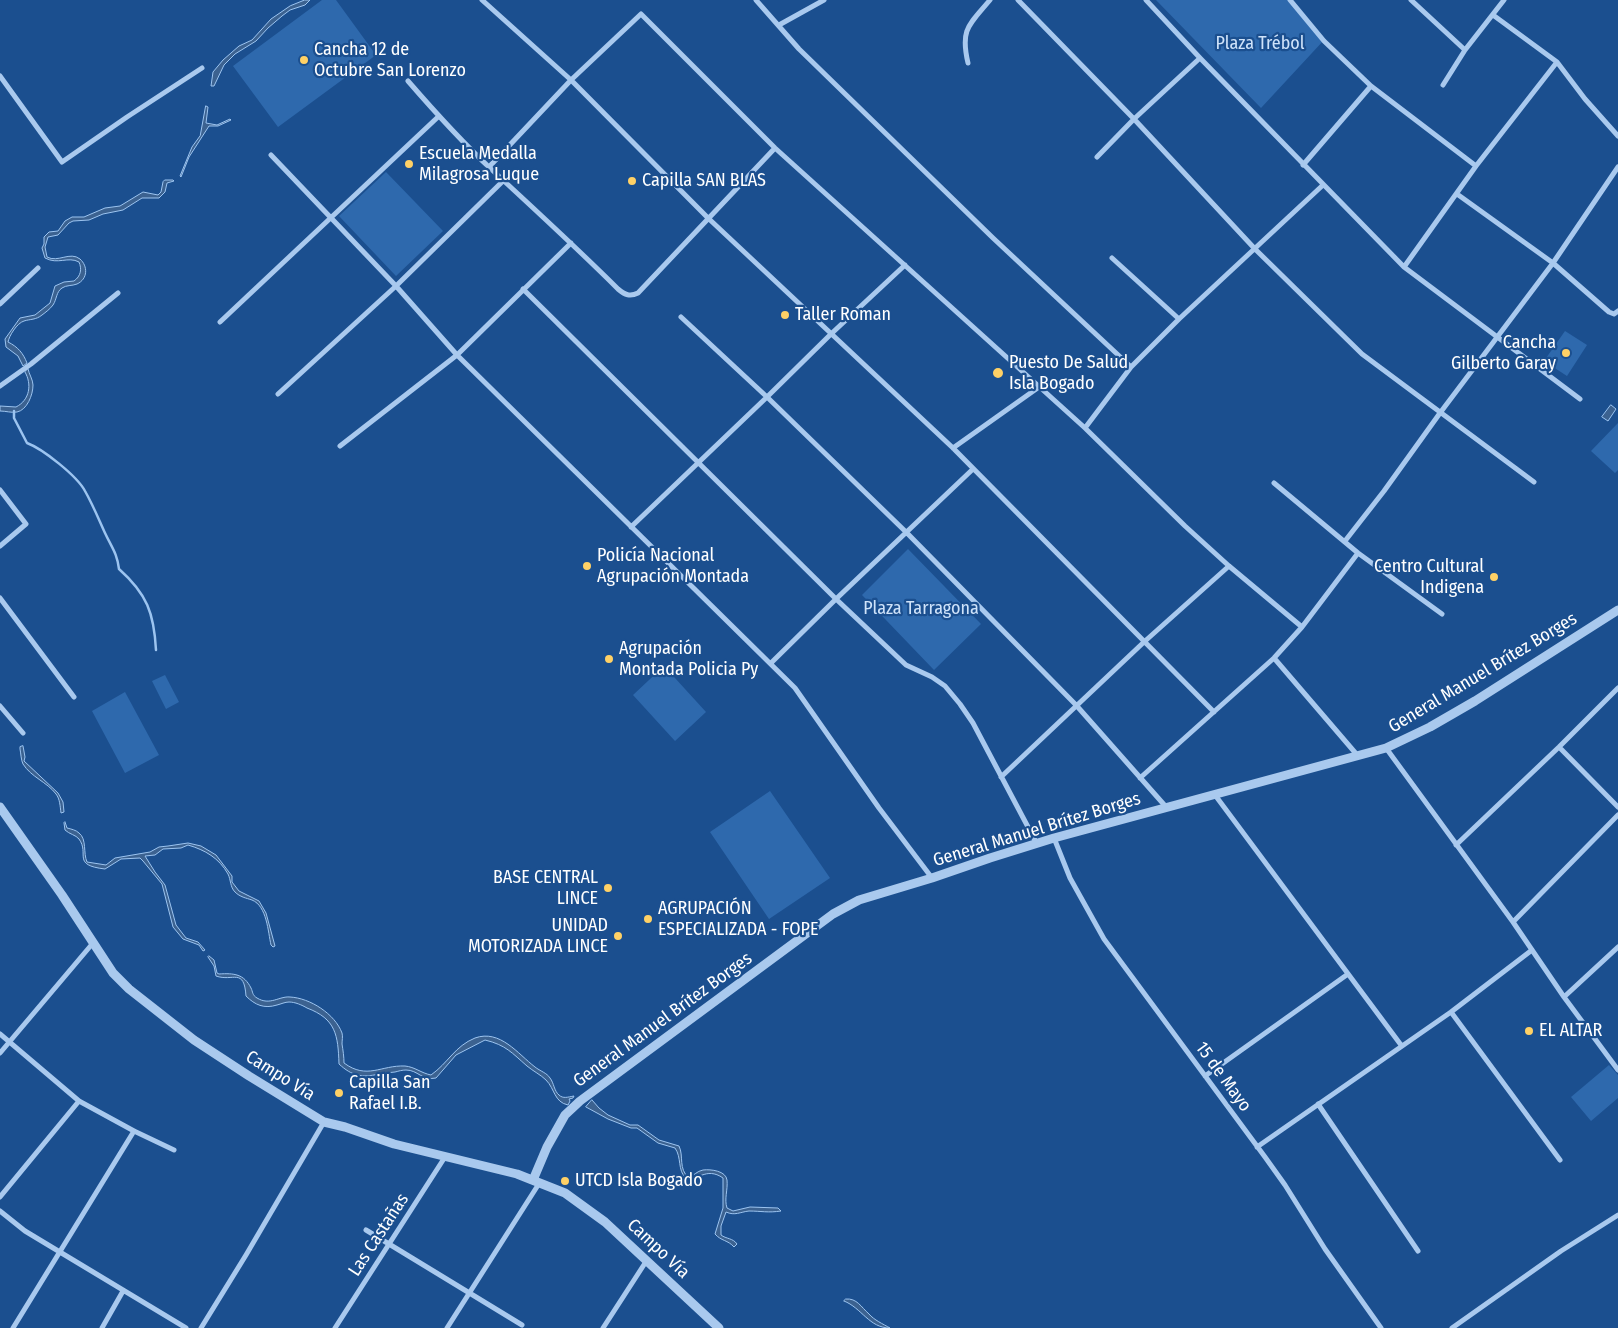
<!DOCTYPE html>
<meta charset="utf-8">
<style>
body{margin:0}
canvas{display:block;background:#1b4f8f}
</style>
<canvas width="1618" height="1328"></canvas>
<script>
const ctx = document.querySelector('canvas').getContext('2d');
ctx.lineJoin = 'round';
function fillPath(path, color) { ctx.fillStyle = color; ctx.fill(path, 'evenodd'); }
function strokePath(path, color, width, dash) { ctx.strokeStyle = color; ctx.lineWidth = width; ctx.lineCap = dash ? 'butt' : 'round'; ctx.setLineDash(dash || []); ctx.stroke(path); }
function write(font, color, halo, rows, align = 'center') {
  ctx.font = font + ' "Fira Sans Condensed",sans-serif'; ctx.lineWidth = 4.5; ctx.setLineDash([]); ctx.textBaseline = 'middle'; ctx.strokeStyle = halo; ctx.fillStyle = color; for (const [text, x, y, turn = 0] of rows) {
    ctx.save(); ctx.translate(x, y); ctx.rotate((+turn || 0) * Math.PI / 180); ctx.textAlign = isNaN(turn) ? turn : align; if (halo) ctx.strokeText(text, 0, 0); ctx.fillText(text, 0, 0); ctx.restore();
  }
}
fillPath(new Path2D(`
 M322 0H336L376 55 278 127 233 66Z
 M1156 0H1290L1324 40 1261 108Z
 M386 172 443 231 396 276 339 216Z
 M1565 331 1587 345 1567 376 1544 361Z
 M1618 423V470L1615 473 1591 451Z
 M908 549 981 624 934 670 862 595Z
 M664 666 706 712 675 741 633 695Z
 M165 675 179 702 166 709 152 681Z
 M125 692 159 755 125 773 92 711Z
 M770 791 830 878 769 919 710 832Z
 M1609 1065 1618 1075V1098L1591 1121 1571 1097Z`), '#2e69ad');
const water = new Path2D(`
 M305 0H310L305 5 290 10 282 16 268 28 256 41 235 54 224 65 214 86H211L213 72 223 60 239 46 252 40 271 19 290 6Z
 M206 106 208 107 206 123 217 125 230 119 231 120 218 126H209L189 157 181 177 180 176 192 147 200 136Z
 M165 180H173L174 181 167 183 165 192 159 198H142L123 210 103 214 89 220 73 221 69 223 58 235 48 237 45 247 47 257C58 263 70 251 80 259 88 266 88 279 77 284 72 286 66 285 62 288 56 292 57 299 53 305 50 309 46 312 42 315 36 320 30 319 24 321 17 323 9 336 8 342 18 347 23 353 27 363L23 366 18 356 6 347 5 339 20 318 35 315 50 303 55 286 64 282 74 281C81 276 82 269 79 262 68 256 58 265 45 258L42 248 44 244V237L49 232 58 231 65 221 72 217H84L105 208 120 206 143 192 158 195 161 192 163 182Z
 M28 369C29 374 33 380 33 385 33 395 27 410 17 412 11 413 6 411 0 411V406L16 407C30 400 32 384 25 372Z
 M1611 405 1616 409 1608 421 1602 417Z
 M23 746 25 757 24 761 58 793 63 802 64 812 61 813C60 806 60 799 56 794 47 782 31 777 23 764 21 760 21 754 20 749V747Z
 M65 822 67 828C71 829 76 830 79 833 87 839 83 853 87 862L106 865 115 858 150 852 159 847 168 846 188 843 201 846 216 855 232 876V882L239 891 259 901 266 913 275 946 273 947 271 945C268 932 267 906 252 900 246 898 240 897 235 892 230 887 231 880 228 874 219 858 205 850 188 845L181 848 163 849 155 855 145 856 155 872 165 885 176 925 186 938 198 942 205 950 203 951 199 945 183 939 173 927 162 884 143 861 140 858 121 859 105 869C71 865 90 854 79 839 76 835 69 834 65 830L64 823Z
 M209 956 214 960 217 973 219 974C234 973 244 974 251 988 253 992 252 995 257 998 270 1006 279 996 290 997 310 998 335 1014 342 1033 343 1037 342 1040 342 1044 343 1050 344 1057 344 1063 367 1080 381 1065 405 1066 415 1067 421 1073 431 1075 448 1063 455 1046 475 1038 500 1029 518 1054 535 1067 540 1071 547 1073 550 1078 554 1083 554 1091 559 1095 563 1099 568 1097 574 1096L573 1098 569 1099 570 1101 568 1105C554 1102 555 1089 546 1080 541 1075 533 1071 527 1066 512 1053 506 1045 485 1040L456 1055 436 1078C422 1081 418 1070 406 1070 402 1070 399 1071 395 1072 389 1073 384 1072 379 1074 362 1078 352 1076 339 1064 338 1035 336 1019 307 1008 302 1005 295 1002 289 1002 285 1002 281 1004 277 1005 264 1009 255 1005 246 996 244 967 233 982 216 976L214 966 208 957Z
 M592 1100 599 1108 608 1115 630 1125H638L659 1140 679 1146C684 1156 678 1169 689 1178 693 1176 697 1171 703 1170 711 1169 726 1171 727 1180 728 1190 724 1199 727 1208L733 1211 750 1207 778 1208 781 1211C768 1213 761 1211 749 1211 740 1212 735 1216 726 1212L721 1226V1235C726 1239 733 1238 737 1244L734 1247C728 1240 721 1241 715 1234L723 1208V1178C706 1166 696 1182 686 1179 677 1169 682 1158 675 1148L658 1143 637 1128H631L608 1119 586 1107Z
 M846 1299C857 1298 861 1307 869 1314 874 1320 883 1324 890 1328 869 1328 862 1308 844 1301Z`);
fillPath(water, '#3c6290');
strokePath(water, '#9cc4f0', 1);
strokePath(new Path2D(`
 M14 411V418L27 443C43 449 77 476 85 491 93 505 99 520 105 533 112 548 117 553 119 569 147 594 154 613 156 650`), '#9cc4f0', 2.5);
strokePath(new Path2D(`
 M482 0 571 80 708 218 953 448 1214 712
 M756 0 799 49 993 238 1131 367
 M1018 0 1134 119 1255 249 1362 354 1534 482
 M1146 0 1200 58 1404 267 1580 399
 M1290 0 1324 41 1371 86 1476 166
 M1411 0 1465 50
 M1493 15 1557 62 1585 99 1618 136
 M779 25 824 0
 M968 63C960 29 969 25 990 0
 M0 76 62 162 127 117 202 68
 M408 81C434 111 461 141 490 168 533 208 576 247 618 289 625 295 630 297 638 293L775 148
 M1443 85 1465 50 1504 0
 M271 155 396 286 457 355 795 688 879 808 932 878
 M1097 157 1134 119 1200 58
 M1303 165 1371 86
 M489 167 571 80 641 14 775 148 1085 428 1185 526 1229 566 1302 627
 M1457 194 1553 263 1609 312 1614 314 1618 311
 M1112 258 1179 319
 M1404 267 1476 166 1557 62
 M523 289 836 599 906 665 932 677 945 686 960 704 973 723 1037 844
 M0 304 38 268
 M681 317 767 397 907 533 1076 705 1167 808
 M220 322 439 116
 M0 386 31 364 118 293
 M278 394 396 286 504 180
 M1085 428 1131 367 1179 319 1323 185
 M340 446 457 355 571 243
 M953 448 1039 387
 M1274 483 1358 553 1442 614
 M0 490 26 524 0 546
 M631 527 767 397 831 334 905 265
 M1345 541 1384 491 1440 413 1553 263 1618 167
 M0 598 74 697
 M1274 658 1358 756
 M771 663 836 599 973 469
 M0 706 23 733
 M1559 747 1618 807
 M1386 748 1513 922 1564 997 1618 1070
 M1001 777 1144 642 1229 566
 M1140 778 1274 658 1302 627 1358 553
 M1215 795 1401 1045
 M1054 838 1070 878 1104 939 1265 1157 1285 1185 1325 1249 1381 1328
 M1456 845 1559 747 1618 688
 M1513 922 1618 815
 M1564 997 1618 947
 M1451 1012 1560 1160
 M0 1034 79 1101 134 1131 174 1150
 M0 1053 93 943
 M1205 1076 1348 974
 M1318 1104 1418 1251
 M1257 1147 1451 1012 1532 950
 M0 1197 79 1101
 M0 1211 25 1231 186 1328
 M366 1230 522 1325
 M13 1328 134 1131
 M102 1328 123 1291
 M201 1328 246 1255 324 1122
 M335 1328 445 1157
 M447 1328 540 1182
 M603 1328 647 1260
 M1452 1328 1561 1251 1618 1215`), '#a9c9ee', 5);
strokePath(new Path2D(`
 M0 807 62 895 113 973 129 989 194 1040 249 1076 324 1122 345 1127 394 1144 517 1174 565 1193 605 1222 719 1328
 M533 1180 547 1147 565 1115 580 1101 833 914 859 900 932 878 990 858 1054 838 1386 748 1430 727 1475 701 1618 610`), '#a9c9ee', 9);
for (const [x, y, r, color] of [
 [304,60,5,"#ffd166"],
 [409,164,5,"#ffd166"],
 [632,181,5,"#ffd166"],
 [785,315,5,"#ffd166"],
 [1566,353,5,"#ffd166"],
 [998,373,6,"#ffd166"],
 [587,566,5,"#ffd166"],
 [1494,577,5,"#ffd166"],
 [609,659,5,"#ffd166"],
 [608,888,5,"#ffd166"],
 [648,919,5,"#ffd166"],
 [618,936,5,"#ffd166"],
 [1529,1031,5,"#ffd166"],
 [339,1093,5,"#ffd166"],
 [565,1181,5,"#ffd166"]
]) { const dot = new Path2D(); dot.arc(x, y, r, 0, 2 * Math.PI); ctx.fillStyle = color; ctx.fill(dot); strokePath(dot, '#1b4f8f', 2); }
write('18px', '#cfe3fa', '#1b4f8f', [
 ["Plaza Trébol",1260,44],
 ["Plaza Tarragona",921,609]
]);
write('18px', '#fff', '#1b4f8f', [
 ["Cancha 12 de",314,50],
 ["Octubre San Lorenzo",314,71],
 ["Escuela Medalla",419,154],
 ["Milagrosa Luque",419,175],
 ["Capilla SAN BLAS",642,181],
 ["Taller Roman",795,315],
 ["Cancha",1556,343,"right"],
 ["Gilberto Garay",1556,364,"right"],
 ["Puesto De Salud",1009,363],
 ["Isla Bogado",1009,384],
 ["Policía Nacional",597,556],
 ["Agrupación Montada",597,577],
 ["Centro Cultural",1484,567,"right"],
 ["Indigena",1484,588,"right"],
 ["Agrupación",619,649],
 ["Montada Policia Py",619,670],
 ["BASE CENTRAL",598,878,"right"],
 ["LINCE",598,899,"right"],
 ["AGRUPACIÓN",658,909],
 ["ESPECIALIZADA - FOPE",658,930],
 ["UNIDAD",608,926,"right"],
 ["MOTORIZADA LINCE",608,947,"right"],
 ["EL ALTAR",1539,1031],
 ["Capilla San",349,1083],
 ["Rafael I.B.",349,1104],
 ["UTCD Isla Bogado",575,1181]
], 'left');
write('18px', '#fff', '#1b4f8f', [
 ["General Manuel Brítez Borges",1483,673,-31],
 ["General Manuel Brítez Borges",1037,830,-17],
 ["General Manuel Brítez Borges",663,1020,-36],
 ["Campo Vía",280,1076,32],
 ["15 de Mayo",1223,1077,54],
 ["Las Castañas",379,1235,-57],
 ["Campo Vía",658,1249,43]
]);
</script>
